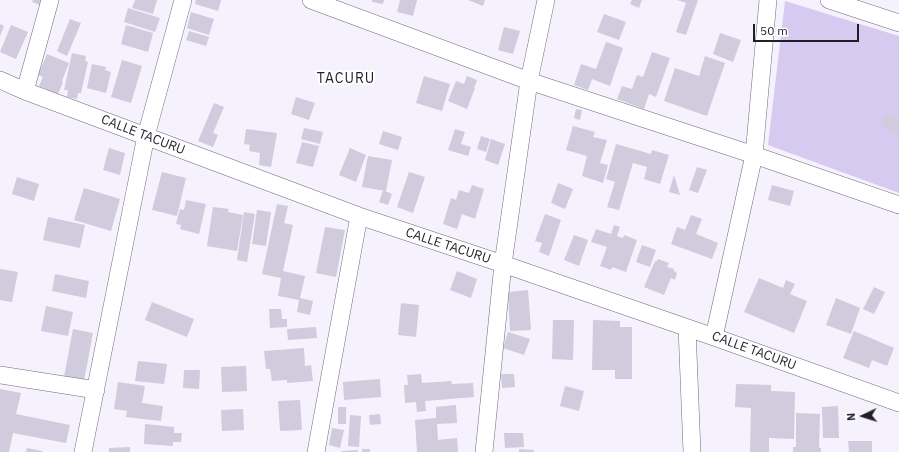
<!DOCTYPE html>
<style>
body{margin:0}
#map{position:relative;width:899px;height:452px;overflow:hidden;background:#f5f1fd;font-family:"IBM Plex Sans",sans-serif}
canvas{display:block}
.north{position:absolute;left:843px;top:396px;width:40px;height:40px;-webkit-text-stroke:3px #fff;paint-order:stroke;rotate:266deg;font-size:11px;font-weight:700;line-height:16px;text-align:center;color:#211f26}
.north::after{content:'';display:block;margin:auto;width:14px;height:18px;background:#211f26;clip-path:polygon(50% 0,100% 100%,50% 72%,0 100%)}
.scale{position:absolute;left:753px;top:24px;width:106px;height:18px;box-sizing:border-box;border:2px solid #211f26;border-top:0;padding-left:5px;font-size:12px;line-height:14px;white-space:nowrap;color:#211f26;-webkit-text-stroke:3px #fff;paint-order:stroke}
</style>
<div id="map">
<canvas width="899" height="452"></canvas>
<div class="north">N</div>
<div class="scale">50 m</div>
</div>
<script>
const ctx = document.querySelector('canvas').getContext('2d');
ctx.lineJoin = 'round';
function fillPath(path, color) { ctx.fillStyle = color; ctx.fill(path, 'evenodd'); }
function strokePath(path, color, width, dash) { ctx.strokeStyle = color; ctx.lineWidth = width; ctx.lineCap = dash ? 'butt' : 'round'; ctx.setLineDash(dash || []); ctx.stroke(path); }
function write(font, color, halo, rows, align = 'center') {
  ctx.font = font + ' "IBM Plex Sans",sans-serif'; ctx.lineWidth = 4; ctx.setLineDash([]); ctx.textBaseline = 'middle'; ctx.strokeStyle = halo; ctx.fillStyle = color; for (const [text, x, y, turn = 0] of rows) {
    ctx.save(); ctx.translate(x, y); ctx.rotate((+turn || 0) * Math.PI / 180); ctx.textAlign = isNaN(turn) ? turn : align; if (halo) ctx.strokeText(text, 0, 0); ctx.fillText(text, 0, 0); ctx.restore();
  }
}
fillPath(new Path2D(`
 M785 1 899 36V193L768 145Z`), '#d7caf0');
fillPath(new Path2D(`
 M33 0H41L40 5 32 2Z
 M135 0H157L153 14 132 8Z
 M196 0H221L218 11 195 4Z
 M372 0H384L383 4 372 2Z
 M400 0H417L413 16 397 12Z
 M468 0H485L483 6Z
 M632 0H642L639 8 630 4Z
 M677 0H698L686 35 676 32 686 3Z
 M128 8 160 18 155 32 124 22Z
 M191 12 214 19 209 35 187 28Z
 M604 14 626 22 619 40 597 32Z
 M70 19 81 23 67 56 57 51Z
 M0 24 4 26 0 36Z
 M11 25 28 32 16 59 0 52Z
 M126 25 153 33 148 52 121 44Z
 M504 27 520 31 513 54 498 50Z
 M189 31 209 37 206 46 186 40Z
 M720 33 741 40 733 62 713 54Z
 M606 42 623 48 610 86 592 79 588 90 574 85 581 64 596 69Z
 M652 52 670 58 656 97 649 94 644 109 617 99 622 86 632 89 637 75 643 77Z
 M72 53 86 56 85 61 88 62 81 93H78L77 99 67 97 68 90H64Z
 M47 54 69 63 62 81 63 82 58 94 39 86 43 77 38 75Z
 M705 56 725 63 707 116 664 101 675 68 699 76Z
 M122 60 142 66 131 103 111 97Z
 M92 64 106 67 105 70 111 72 106 93 87 88Z
 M424 76 450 84 442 111 416 103Z
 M467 76 477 80 474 88H475L467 109 448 101 456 81 464 84Z
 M296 97 315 103 309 120 291 114Z
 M214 103 224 107 213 133 218 135 213 147 198 141Z
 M576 109 582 110 580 120 574 118Z
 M886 113 899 120V135L880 125Z
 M573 126 595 132 593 137 607 140 600 163 608 165 603 183 582 176 587 156 566 150Z
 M304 128 323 132 320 144 301 139Z
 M246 129 277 133 271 167 259 165 260 153 249 151 250 145 244 144Z
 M455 129 465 132 461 144 471 147 468 156 448 150Z
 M383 131 402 137 398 150 379 144Z
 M481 136 490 139 486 152 477 149Z
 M491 139 505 144 498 165 485 160Z
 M302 142 319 146 313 167 296 163Z
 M616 144 651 154 652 150 669 155 660 184 644 179 647 167 633 163 619 210 607 207 615 182 606 179Z
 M109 148 125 153 120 175 103 170Z
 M350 148 366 155 356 182 339 175Z
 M368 156 392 160 386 191 362 187Z
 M697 167 707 170 698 193 689 190Z
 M162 172 186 178 177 216 152 210Z
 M409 172 425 177 413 213 397 207Z
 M674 175 680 195 669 192Z
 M17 177 39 184 34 201 12 194Z
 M558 183 573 189 565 209 551 203Z
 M472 185 484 189 475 219 462 214 457 229 443 224 451 198 456 200 459 190 469 193Z
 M772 185 794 191 790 206 768 200Z
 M84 188 120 199 111 231 74 220Z
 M383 190 392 194 388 205 379 202Z
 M186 200 206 204 199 234 180 229 181 225 176 224 180 209 184 210Z
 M277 204 288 206 284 223 293 225 283 271 305 276 300 298 313 301 310 315 297 312 299 300 278 296 281 278 262 274Z
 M213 207 229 209 228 212 243 215 237 251 207 246Z
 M257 210 271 212 266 246 252 244Z
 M244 212 255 214 247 262 237 260Z
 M545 214 561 220 549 256 539 252 542 243 535 241Z
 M691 215 702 219 696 234 718 243 712 259 671 244 677 227 685 230Z
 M48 217 85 225 80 248 43 240Z
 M614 225 620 227 617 236 623 238 624 235 637 240 626 272 612 267 611 270 600 266 607 247 591 242 596 229 611 234Z
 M325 227 345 230 336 277 316 273Z
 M574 235 588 240 579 266 564 260Z
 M642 245 656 250 650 267 636 262Z
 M658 259 669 263 667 267 674 269V271L677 273 675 280 671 278 664 295 644 287 655 261 656 262Z
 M0 269 18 272 12 302 0 300Z
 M457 271 477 279 471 298 450 290Z
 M55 274 89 281 86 298 52 291Z
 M759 278 783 288 786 280 795 284 790 294 807 301 794 333 744 312Z
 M874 287 885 292 874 314 863 309Z
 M528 290 531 330 510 331 508 292Z
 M836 298 860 308 851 334 826 325Z
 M152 302 194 319 187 337 145 320Z
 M401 303 419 305 416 337 398 335Z
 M46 306 73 312 68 336 41 331Z
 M269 309H281L282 319H287V327L270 328Z
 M553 320H574L573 360 552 359Z
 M593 320 620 321V327H632V379H615V370H592Z
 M316 327 317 338 288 340 287 329Z
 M73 329 93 333 84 381 64 377Z
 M854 331 894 348 887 366 872 360 869 368 843 358Z
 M508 332 530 339 524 355 503 348Z
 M304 348 305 366 311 365 313 381 287 383V380L272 381 270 369H266L264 351Z
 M138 361 167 364 164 384 135 381Z
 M246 366 247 391 222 392 221 367Z
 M184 370H200L199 389 183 388Z
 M421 374 422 383 451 381 452 384 473 383 474 397 425 401 426 411 417 412 416 402 405 403 404 385H408L407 375Z
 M501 374H514L515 387 502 388Z
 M380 379 381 397 344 400 343 382Z
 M118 382 145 386 142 403 163 406 161 421 126 417 127 411 114 409Z
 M736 384 771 385V391L795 392 794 439 769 438V452H750L751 408 735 407Z
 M565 386 584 391 579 411 560 406Z
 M0 389 21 393 16 414 70 425 66 443 13 433 9 452H0Z
 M300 400 302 430 280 431 278 401Z
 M456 405 457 423 437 424 438 440 457 438 458 452H417L415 420 436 418V407Z
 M838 406 839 438H823L822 407Z
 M338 407H346V424H338Z
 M243 409 244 430 222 431 221 410Z
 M796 413 820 414 819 448H821V452H793V447H796Z
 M380 414 381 424 370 425 369 415Z
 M350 415 361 416 359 447 348 446Z
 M145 424 174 427V433H182L181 442H173V446L144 444Z
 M332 428 344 430 340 448 329 445Z
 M504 433H523L524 447 505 448Z
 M848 441H872V452H849Z
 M130 447V452H109V448Z
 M27 448 42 451V452H26Z
 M362 449H370V452H362Z
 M519 449 534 450V452H519Z
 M358 450V452H342V451Z`), '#d1cbde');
const minor = new Path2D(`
 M311 0 529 81 754 155 899 205
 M829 0 899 23
 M0 80 25 91 359 216 503 264 714 337 899 403
 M25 91 50 0
 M687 328 692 452
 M714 337 754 155 768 0
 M0 375 96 390
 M83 452 146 136 183 0
 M316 452 359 216
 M484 452 503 264 529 81 546 0`);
strokePath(minor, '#716b7c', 18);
strokePath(minor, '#fff', 17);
write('13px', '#211f26', '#fff', [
 ["CALLE TACURU",143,135,21],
 ["CALLE TACURU",448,246,18],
 ["CALLE TACURU",754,351,20]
]);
ctx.letterSpacing = '1px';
write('14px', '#211f26', '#fff', [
 ["TACURU",346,79]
]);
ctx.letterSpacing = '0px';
</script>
